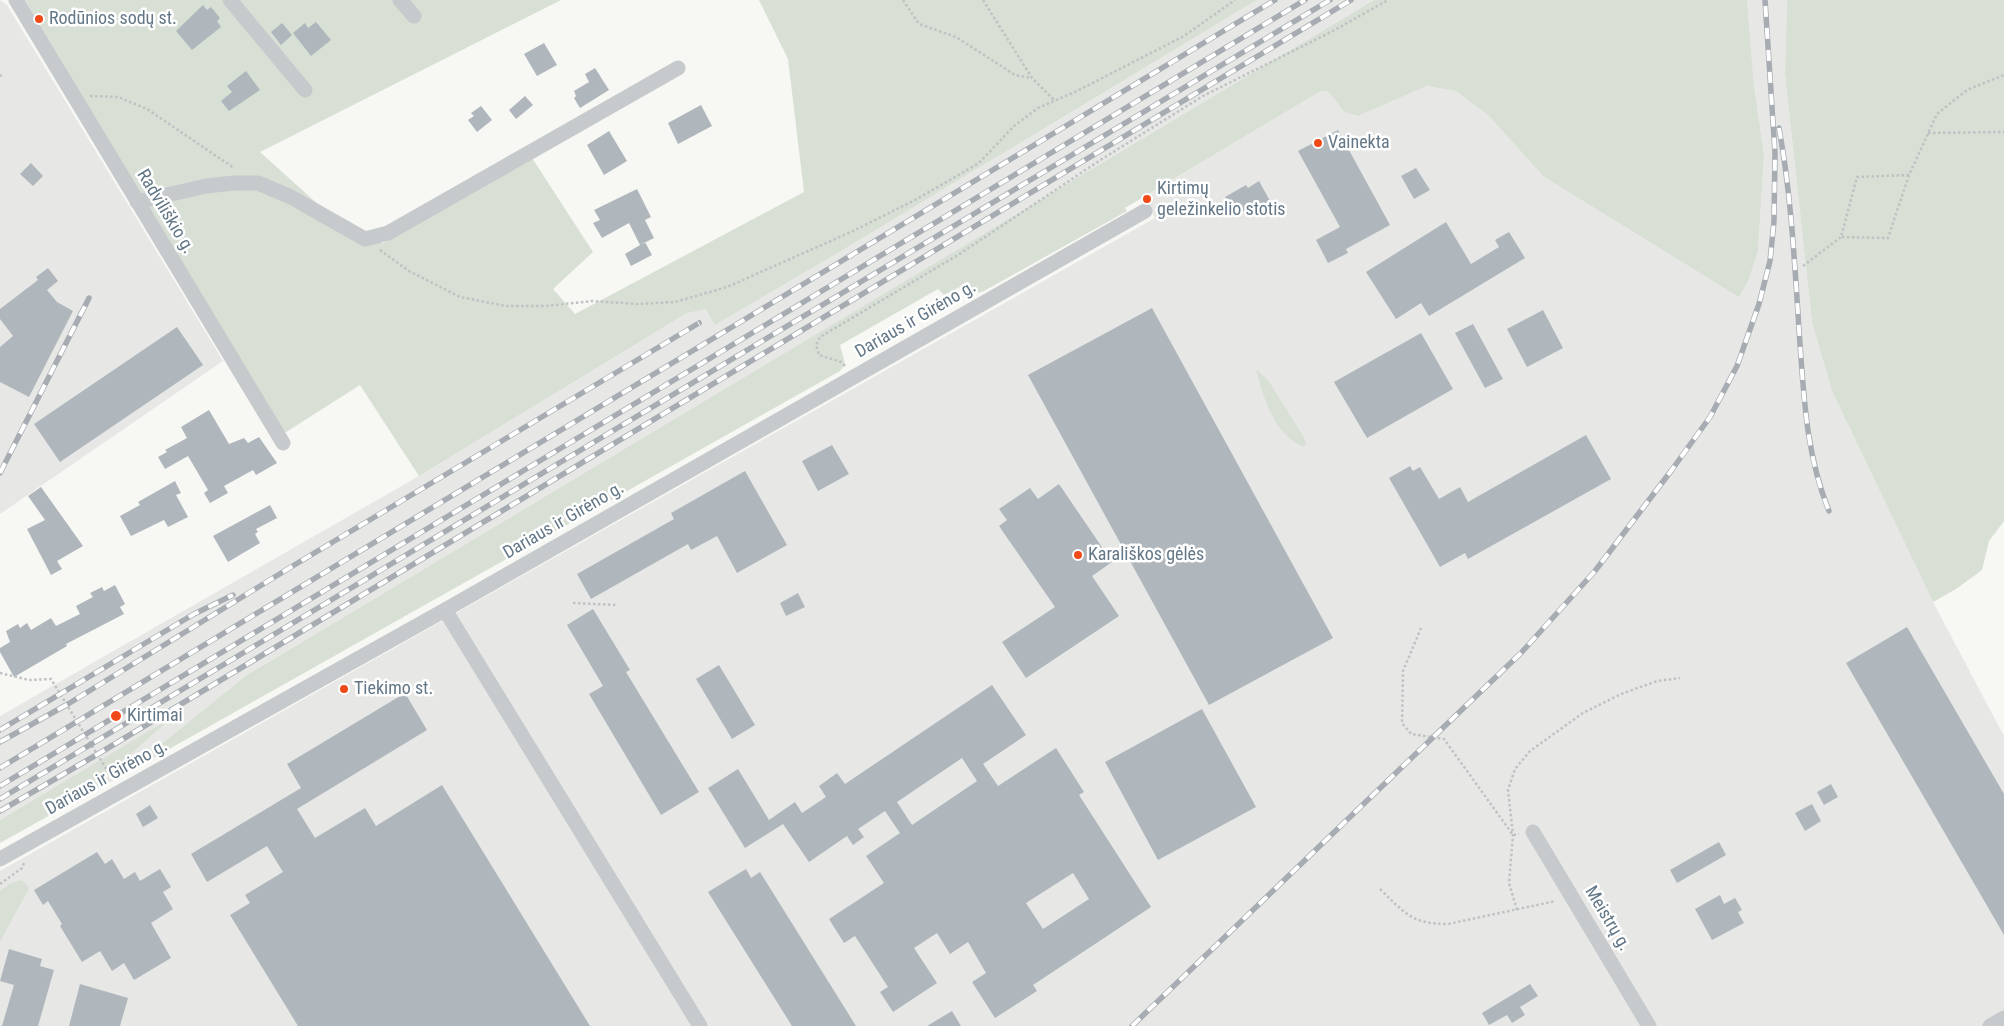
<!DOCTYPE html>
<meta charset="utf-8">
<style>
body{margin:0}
canvas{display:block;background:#f7f7f3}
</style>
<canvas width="2004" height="1026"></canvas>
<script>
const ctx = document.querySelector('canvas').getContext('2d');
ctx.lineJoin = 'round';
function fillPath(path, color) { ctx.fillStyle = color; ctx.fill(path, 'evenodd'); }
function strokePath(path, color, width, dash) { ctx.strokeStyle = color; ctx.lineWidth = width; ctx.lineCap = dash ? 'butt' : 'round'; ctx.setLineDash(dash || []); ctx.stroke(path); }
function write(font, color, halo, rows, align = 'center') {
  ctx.font = font + ' "Roboto Condensed",sans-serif'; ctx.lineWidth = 5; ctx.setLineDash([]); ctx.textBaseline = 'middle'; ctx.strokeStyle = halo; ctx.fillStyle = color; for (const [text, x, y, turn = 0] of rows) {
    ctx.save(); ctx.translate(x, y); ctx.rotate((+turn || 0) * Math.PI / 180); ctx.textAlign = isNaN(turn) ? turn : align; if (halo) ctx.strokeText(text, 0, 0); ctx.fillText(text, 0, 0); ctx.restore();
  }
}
fillPath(new Path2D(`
 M0 0 7 5 223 361 0 514Z
 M1257 0H1374L247 675 123 775 95 790 118 765 170 719 0 820V716L419 476 687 313 706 308 716 324 846 248Z
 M1747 0H1787L1785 74 1812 322 1832 391 1933 602 2004 736V1026H0V871L1155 218 1144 197 1321 91H1328L1344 112 1358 116 1427 86 1456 91 1489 116 1543 176 1758 251 1764 156 1754 86Z`), '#e7e8e6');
fillPath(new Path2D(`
 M25 0H561L260 152 321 207 383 243 532 158 593 252 553 289 575 314 804 192 788 59 759 0H1257L846 248 715 325 706 309 687 313 419 476 360 385 283 434Z
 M1374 0H1747L1754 86 1764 155 1758 251 1748 281 1739 297 1543 176 1489 116 1456 91 1427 86 1358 116 1344 112 1328 91H1321L1125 208 1127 211 984 291C974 295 971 293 964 285L944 295 938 289 840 345 845 364 840 371 123 775 247 675Z
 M1787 0H2004V521L1989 541 1982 570 1956 589 1933 602 1832 391 1812 322 1785 74Z
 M1256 369 1268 380 1303 436 1306 443 1304 447C1274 435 1263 397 1256 369Z
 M174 716 118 765 95 790 0 843V820Z
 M22 880 29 888 0 942V891L11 883Z`), '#d8dfd4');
fillPath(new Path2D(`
 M203 5 207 10 211 7 220 18 217 21 221 27 192 50 176 31Z
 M316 22 331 40 311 56 293 33 305 23 308 28Z
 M282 23 292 35 281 45 271 32Z
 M544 43 557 65 537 76 524 54Z
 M595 68 609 90 580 108 574 98 576 96 574 91 589 82 585 74Z
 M246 71 260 90 229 111 221 101 232 92 227 86Z
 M525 96 533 105 516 119 509 110Z
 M701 105 712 126 678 144 668 123Z
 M481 106 492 120 477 132 468 120 474 116 471 113Z
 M1338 130 1390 225 1346 249 1348 253 1328 263 1316 240 1340 227 1298 151Z
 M609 131 627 161 604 175 587 145Z
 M31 163 43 176 33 186 20 174Z
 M1416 168 1430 190 1414 199 1401 176Z
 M1259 181 1270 201 1258 207 1256 204 1235 216 1225 197 1246 185 1248 188Z
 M637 189 651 217 645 220 654 238 640 245 629 223 602 238 593 223 600 220 594 210Z
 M1446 222 1471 264 1499 247 1495 240 1509 232 1525 258 1429 316 1421 303 1396 319 1366 272Z
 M645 242 652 255 631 266 625 254Z
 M48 268 58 281 47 290 57 302 73 311 29 397 0 382V347L13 336 0 319V309L38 280 36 277Z
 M1152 308 1333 638 1209 705 1028 375Z
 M1543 310 1563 348 1527 367 1507 329Z
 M1473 324 1503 379 1485 388 1455 333Z
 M177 327 203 365 60 462 34 424Z
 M1421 333 1453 389 1367 438 1334 382Z
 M209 410 229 444 244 438 248 443 259 437 277 463 256 475 253 470 224 486 228 493 210 503 204 493 208 490 188 456 165 469 158 457 167 452 165 450 187 438 181 427Z
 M1586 435 1611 479 1468 559 1465 553 1440 567 1389 478 1410 466 1413 471 1420 467 1439 499 1460 487 1468 502Z
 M832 445 849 474 818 491 802 461Z
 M745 471 787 545 737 573 717 536 691 550 688 544 591 599 577 574 674 519 671 513Z
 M175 481 181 493 176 495 188 517 168 527 164 520 131 536 120 516 140 505 138 502Z
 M1059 484 1112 562 1092 576 1119 616 1026 678 1002 642 1055 607 999 526 1007 520 999 509 1030 488 1038 499Z
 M41 487 83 546 57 561 62 569 51 575 27 529 45 520 28 496Z
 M270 505 277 518 256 529 258 532 255 534 260 543 228 562 213 536Z
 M115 585 125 604 120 607 124 614 66 644 67 646 14 677 0 652V648L10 642 6 631 18 624 20 628 27 623 31 630 51 618 56 626 80 614 76 606 93 597 90 593 102 587 104 591Z
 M798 593 805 607 786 616 780 603Z
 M593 609 630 670 626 672 699 792 661 815 589 694 603 686 567 625Z
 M1907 627 2004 794V935L1846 663Z
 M719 665 755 725 732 739 696 679Z
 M992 685 1026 735 983 764 998 786 1056 748 1084 792 1079 795 1151 907 1033 985 1037 991 995 1018 972 982 986 973 968 942 950 954 937 933 914 948 937 983 893 1012 880 992 888 987 855 936 844 943 829 919 884 883 866 856 900 833 885 811 858 829 864 837 853 845 847 836 809 862 783 824 745 848 708 788 738 769 769 820 795 802 802 813 826 797 819 786 837 773 845 784ZM962 758 977 781 912 825 897 802ZM1073 873 1089 899 1043 929 1026 903Z
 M405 693 427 730 297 809 315 838 365 808 376 826 442 785 590 1026H298L230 915 250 903 245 895 283 872 267 846 207 882 191 854 301 788 287 764Z
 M1202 709 1256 807 1158 860 1105 762Z
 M1831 784 1838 797 1824 805 1817 792Z
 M1812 804 1821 821 1805 831 1795 813Z
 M150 805 158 818 143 827 136 814Z
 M1719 842 1726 855 1677 883 1670 870Z
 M97 852 105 864 112 859 124 879 135 872 140 881 160 869 171 887 163 892 173 909 151 923 171 958 134 980 124 963 112 971 100 951 82 962 60 926 62 924 48 901 43 905 34 890Z
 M746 869 751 878 760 872 856 1026H792L708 892Z
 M1720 895 1724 904 1735 898 1742 910 1738 912 1744 923 1712 940 1695 909Z
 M9 949 42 959 40 966 54 970 38 1026H2L14 985 0 981Z
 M80 984 128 998 120 1026H69Z
 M1530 984 1538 996 1520 1007 1525 1015 1512 1023 1507 1015 1489 1025 1482 1013Z
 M952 1011 961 1026H927Z`), '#afb7bd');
strokePath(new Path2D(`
 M903 0 919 24 956 37 1015 75 1032 78
 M983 0 1032 78 1055 101
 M0 75 2 76
 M90 96 118 97 147 109 234 168
 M1928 133 2004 132
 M1909 175 1857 177 1841 237 1888 238 1909 175 1937 114 1967 90 2004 75
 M380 250 409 271 460 297 506 306H546L592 301 638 304 675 302 727 287 851 232 915 200 979 163 1015 125 1038 108 1077 91 1184 36 1235 0
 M1803 266 1841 237
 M845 366 841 362 819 355 816 345 820 337 958 255 1102 159 1203 96 1331 32 1388 0
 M573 603 617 605
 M1421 628 1403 671 1402 723 1411 734 1444 739 1513 835 1519 834
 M0 673 29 680 51 679 113 780
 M0 884 22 868 24 863
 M1380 889C1405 913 1411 924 1448 924L1556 901
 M1517 910 1509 883 1513 835 1508 790 1515 769 1530 751 1583 713 1621 694 1657 681 1680 678`), '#bfc2c4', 2.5, [2.5, 2.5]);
strokePath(new Path2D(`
 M16 0 283 443
 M230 0 305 90
 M400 0 414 16
 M137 202 206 186 234 183H258L291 197 365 239 388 233 678 68
 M445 610 700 1026
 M1533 832 1649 1026
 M0 859 445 610 1145 211
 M1990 1026 2004 1018`), '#c6cacd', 15);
const rail = new Path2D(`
 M1779 128C1792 199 1795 272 1800 344 1804 401 1807 457 1829 511
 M0 473 89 298
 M0 730 194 614 233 595
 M0 742 68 704 291 567 699 323
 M0 768 1275 0
 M0 786 1305 0
 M0 799 1330 0
 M0 811 98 754 1351 0
 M1132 1026 1521 653 1595 571 1671 471 1710 417 1737 366 1759 304 1770 261 1774 221 1775 153 1765 0`);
strokePath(rail, '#a6acb2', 5.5);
strokePath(rail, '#fff', 4, [11]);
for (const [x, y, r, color] of [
 [39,19,5,"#f24918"],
 [1318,143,5,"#f24918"],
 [1147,199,5,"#f24918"],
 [1078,555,5,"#f24918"],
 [344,689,5,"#f24918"],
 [116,716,6,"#f24918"]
]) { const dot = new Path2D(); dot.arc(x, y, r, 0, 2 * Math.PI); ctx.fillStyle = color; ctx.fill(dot); strokePath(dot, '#fff', 2); }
write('18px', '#637787', '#fff', [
 ["Rodūnios sodų st.",49,19],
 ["Vainekta",1328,143],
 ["Kirtimų",1157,189],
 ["geležinkelio stotis",1157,210],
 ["Karališkos gėlės",1088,555],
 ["Tiekimo st.",354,689],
 ["Kirtimai",127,716]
], 'left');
write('18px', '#637787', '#fff', [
 ["Radviliškio g.",165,212,59],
 ["Dariaus ir Girėno g.",916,320,-30],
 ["Dariaus ir Girėno g.",564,521,-30],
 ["Dariaus ir Girėno g.",107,778,-29],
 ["Meistrų g.",1607,919,59]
]);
</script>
